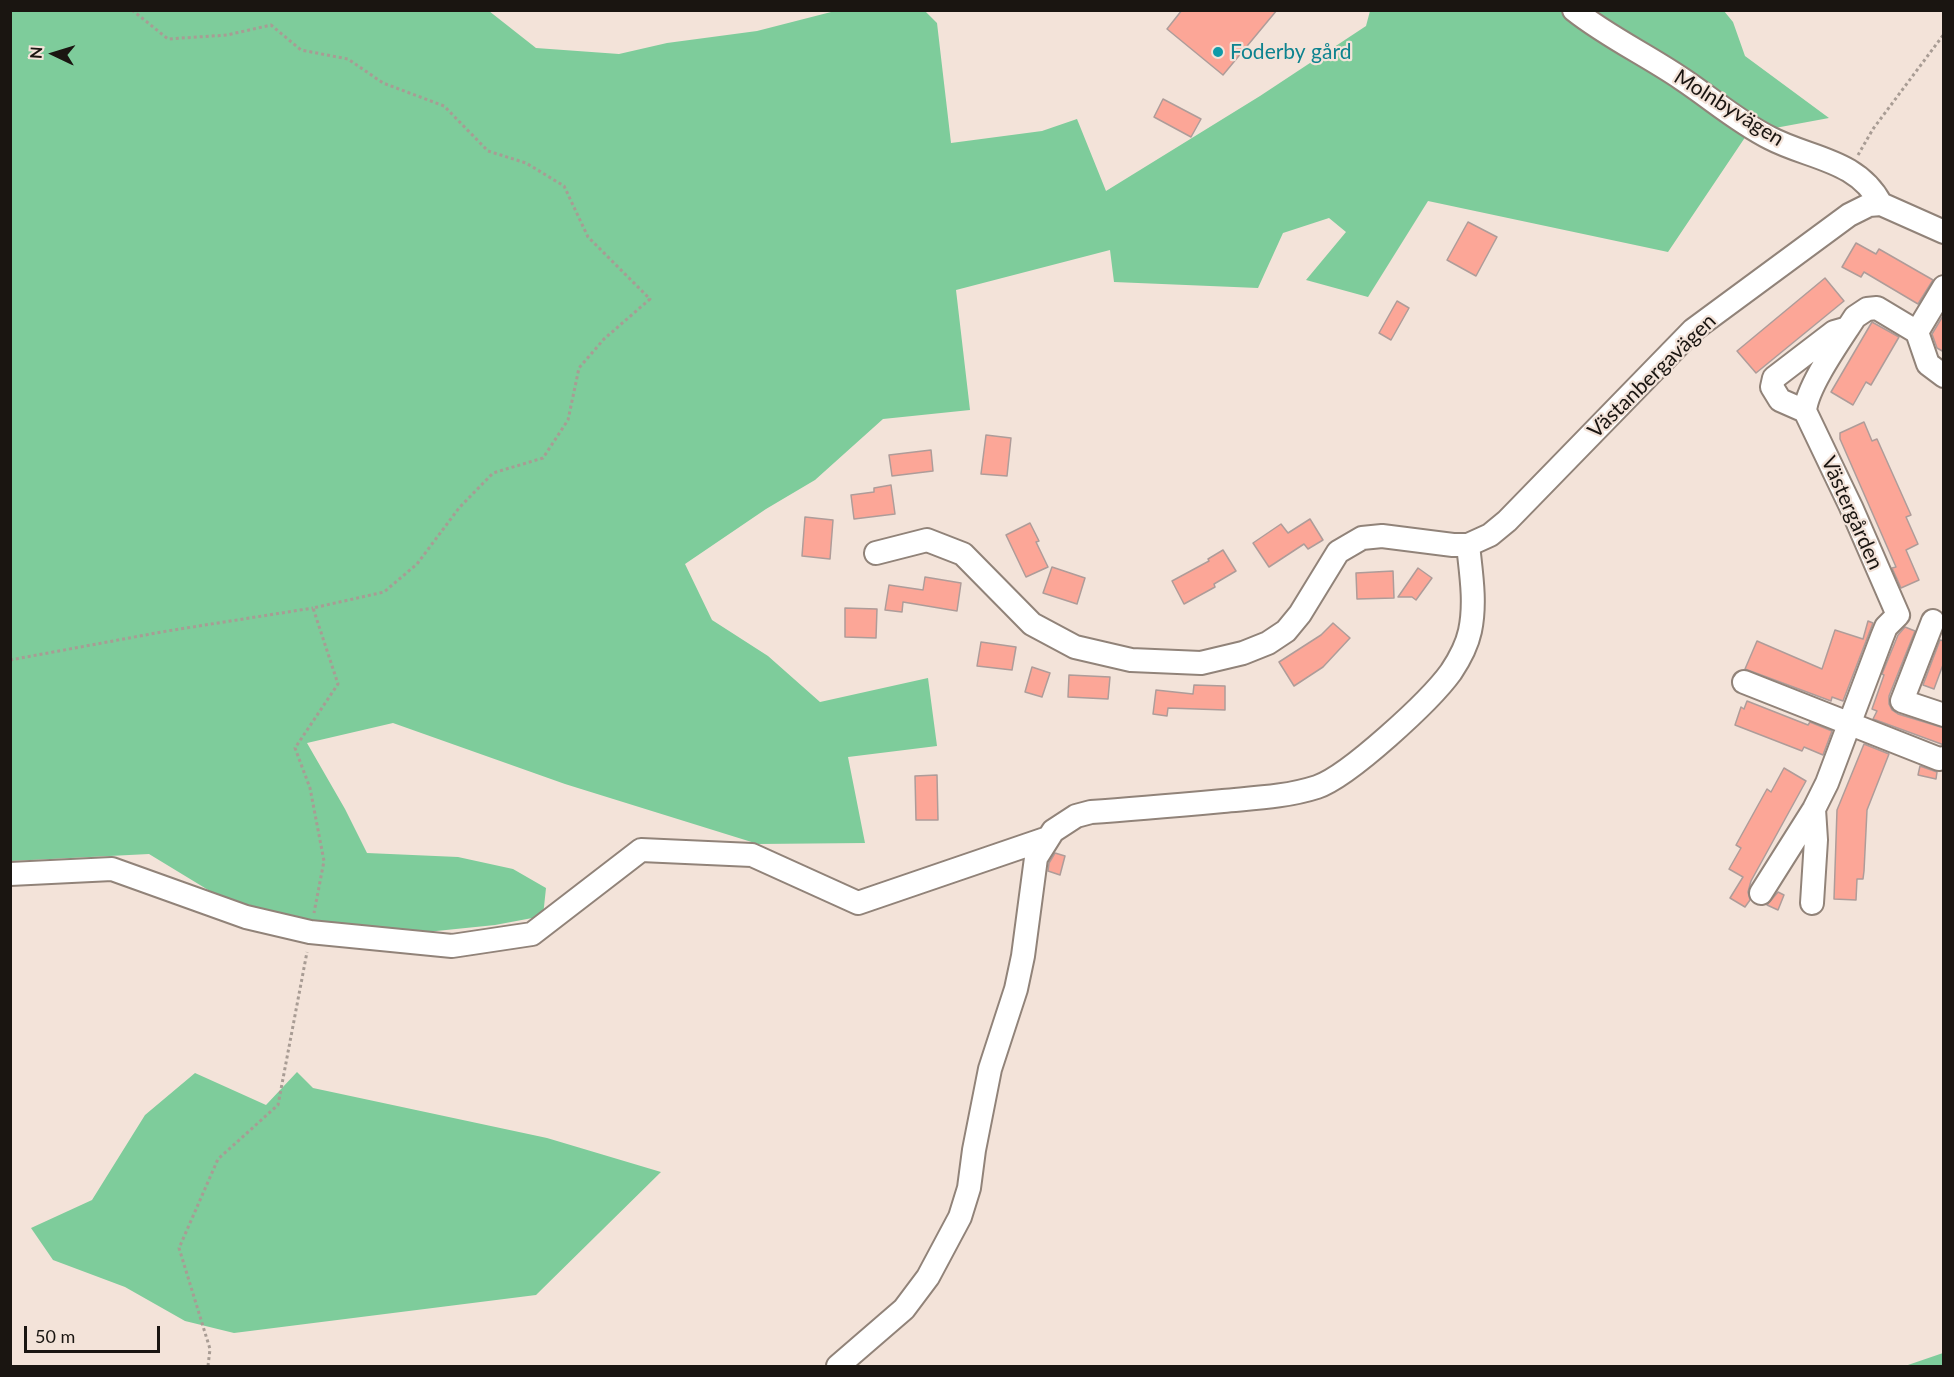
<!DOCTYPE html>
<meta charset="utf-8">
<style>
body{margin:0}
#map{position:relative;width:1954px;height:1377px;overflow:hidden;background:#f3e3d9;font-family:Lato,sans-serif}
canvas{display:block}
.frame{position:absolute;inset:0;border:12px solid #1a1511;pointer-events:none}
.north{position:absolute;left:24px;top:24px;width:60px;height:60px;-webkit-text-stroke:4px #f3e3d9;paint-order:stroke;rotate:274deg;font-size:16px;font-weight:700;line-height:24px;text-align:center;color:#1a1511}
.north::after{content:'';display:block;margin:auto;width:21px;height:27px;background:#1a1511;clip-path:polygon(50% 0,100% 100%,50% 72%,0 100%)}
.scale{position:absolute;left:24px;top:1326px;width:136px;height:27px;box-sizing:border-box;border:3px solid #1a1511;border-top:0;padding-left:8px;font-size:18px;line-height:21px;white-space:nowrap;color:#1a1511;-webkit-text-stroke:4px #f3e3d9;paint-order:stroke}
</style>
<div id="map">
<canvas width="1954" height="1377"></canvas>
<div class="frame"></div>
<div class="north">N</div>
<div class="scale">50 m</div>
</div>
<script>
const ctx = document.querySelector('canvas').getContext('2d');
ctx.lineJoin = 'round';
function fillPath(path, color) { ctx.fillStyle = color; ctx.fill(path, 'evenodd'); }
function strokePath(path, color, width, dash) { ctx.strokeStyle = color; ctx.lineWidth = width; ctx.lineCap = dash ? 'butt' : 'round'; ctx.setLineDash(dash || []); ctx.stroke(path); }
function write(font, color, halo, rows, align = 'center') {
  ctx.font = font + ' Lato,sans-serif'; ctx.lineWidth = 4.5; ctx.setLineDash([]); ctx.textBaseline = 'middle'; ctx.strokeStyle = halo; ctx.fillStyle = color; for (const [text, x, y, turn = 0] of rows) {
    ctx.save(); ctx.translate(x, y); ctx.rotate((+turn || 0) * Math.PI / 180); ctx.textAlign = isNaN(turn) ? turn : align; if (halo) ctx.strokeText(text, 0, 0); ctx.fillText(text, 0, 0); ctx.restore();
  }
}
fillPath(new Path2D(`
 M11 11H489L536 48 619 54 667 43 757 31 835 11H925L937 23 951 143 1042 131 1077 119 1106 191 1260 96 1366 26 1370 11H1724L1733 22 1745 56 1829 118 1748 133 1668 252 1428 201 1368 297 1306 280 1346 232 1329 218 1283 233 1258 288 1114 282 1110 250 956 290 970 410 883 419 815 480 766 509 685 564 712 620 768 656 820 702 928 678 937 746 848 757 865 843 758 844 565 784 393 723 307 743 345 809 367 853 458 857 513 869 546 888 543 916 495 925 407 934 331 929 223 899 149 854 11 861Z
 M297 1072 313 1088 547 1138 661 1172 536 1295 234 1333 185 1321 125 1287 53 1260 31 1228 92 1200 145 1115 195 1073 266 1105Z
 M1943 1353V1366H1905Z`), '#7ecc9b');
const building = new Path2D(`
 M1182 10H1277L1223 75 1167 29Z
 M1163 99 1201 119 1191 137 1154 117Z
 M1468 222 1497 237 1476 276 1447 260Z
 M1856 243 1876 254 1879 249 1933 280 1918 304 1864 272 1861 277 1842 267Z
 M1825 278 1844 301 1756 373 1737 351Z
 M1397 301 1409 308 1391 340 1379 333Z
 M1944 314V352L1937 348 1932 334Z
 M1872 322 1899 337 1871 385 1866 382 1853 405 1831 392Z
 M1864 422 1872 441 1877 439 1911 515 1906 517 1918 544 1906 550 1919 580 1901 588 1892 568 1896 567 1840 439V433Z
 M986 435 1011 438 1007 476 981 474Z
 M931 450 933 471 892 476 889 455Z
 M891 485 895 514 854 519 851 495 874 492V488Z
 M805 517 833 520 830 559 802 556Z
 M1310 519 1323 540 1308 549 1304 544 1269 567 1253 543 1281 524 1288 533Z
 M1030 523 1039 541 1036 542 1048 567 1026 577 1006 535Z
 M1223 550 1236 571 1214 584 1215 587 1184 604 1172 581 1209 561 1208 559Z
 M1052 567 1085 578 1077 604 1043 593Z
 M1418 568 1432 578 1416 600 1412 597H1398Z
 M1393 571 1394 598 1357 599 1356 573Z
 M925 577 961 583 957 611 903 602 902 612 885 610 889 585 923 590Z
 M845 608 877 609 876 638 845 637Z
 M1868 621 1873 623 1843 701 1832 697 1831 701 1745 669 1757 641 1822 669 1835 630 1863 639Z
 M1333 623 1350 638 1323 667 1294 686 1279 662 1321 635Z
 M1905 627 1915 631 1889 696V704L1892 710 1898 714 1944 728V745L1873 719 1877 711 1872 709 1884 675 1882 674 1898 635Z
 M1940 640 1944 641V662L1934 689 1923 685Z
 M981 642 1016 647 1012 670 977 666Z
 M1032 667 1050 673 1042 697 1025 692Z
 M1069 675 1110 677 1108 699 1068 697Z
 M1194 685 1225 686V710L1168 708 1167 716 1153 714 1156 690 1193 694Z
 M1747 701 1808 725 1810 722 1832 731 1823 755 1804 747 1802 751 1735 725 1741 707 1744 709Z
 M1864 744 1889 754 1867 810 1864 871 1863 879H1857L1856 900 1834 899 1837 810Z
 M1920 766 1937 772 1936 779 1918 775Z
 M1784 768 1806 781 1751 881 1748 892 1750 900 1745 907 1730 898 1743 877 1729 869 1741 848 1736 845 1767 789 1771 792Z
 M937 775 938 820H916L915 776Z
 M1055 853 1065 856 1060 875 1048 871 1049 863Z
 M1778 892 1784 895 1778 910 1767 905Z`);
fillPath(building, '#fca697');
strokePath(building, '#ae9c99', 1.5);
const minor = new Path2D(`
 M1574 10C1608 37 1647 55 1682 79 1712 99 1738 122 1770 138 1810 159 1857 159 1881 204
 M1944 287 1917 332 1928 364 1944 376
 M1805 411C1807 386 1841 339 1855 317L1867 309 1877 308 1917 332
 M876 553 927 540 963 554 1032 624 1075 647 1131 660 1201 663 1243 653 1268 643 1286 631 1300 614 1338 552 1362 538 1382 536 1453 545H1468L1490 535 1507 521 1693 330 1849 215 1869 205 1881 204 1944 232
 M1933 621 1902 701 1944 715
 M1744 682 1939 759 1944 758
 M10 874 112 869 246 917 310 932 452 946 532 934 641 850 752 855 858 903 1048 838
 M1761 893 1814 809 1827 783 1882 637 1886 627 1898 615 1851 507 1805 411 1780 400 1772 387 1774 378 1834 332 1848 328
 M1812 903 1816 840 1814 809
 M838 1366 904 1309 928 1277 960 1217 969 1188 974 1150 990 1069 1016 989 1023 956 1036 858 1053 831 1076 816 1091 812C1135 809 1179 805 1223 801 1254 798 1286 797 1317 787 1349 776 1430 701 1451 672 1459 660 1467 645 1470 631 1476 603 1471 573 1468 545`);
strokePath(minor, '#918379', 26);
strokePath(new Path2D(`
 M132 10 168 39 227 35 271 25 301 50 348 59 383 83 444 106 488 151 526 163 564 186 588 237 650 299 604 339 579 368 568 420 543 458 493 473 459 508 417 564 384 592 313 608 338 684 295 748 310 788 324 861 314 913
 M1858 155 1873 129 1944 34
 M10 660 167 631 313 608
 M208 1366 210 1349 179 1248 218 1159 278 1105 307 952`), '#a89c94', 3, [3, 3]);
strokePath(minor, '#fff', 22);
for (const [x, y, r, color] of [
 [1218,52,6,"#0f9aa8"]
]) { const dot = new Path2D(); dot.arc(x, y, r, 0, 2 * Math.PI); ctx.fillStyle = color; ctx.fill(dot); strokePath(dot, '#f3e3d9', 2); }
write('21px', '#0d838f', '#f3e3d9', [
 ["Foderby gård",1230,52]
], 'left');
write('21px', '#1a1511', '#f3e3d9', [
 ["Molnbyvägen",1729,108,32],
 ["Västanbergavägen",1652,376,-44],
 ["Västergården",1852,513,66]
]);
</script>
